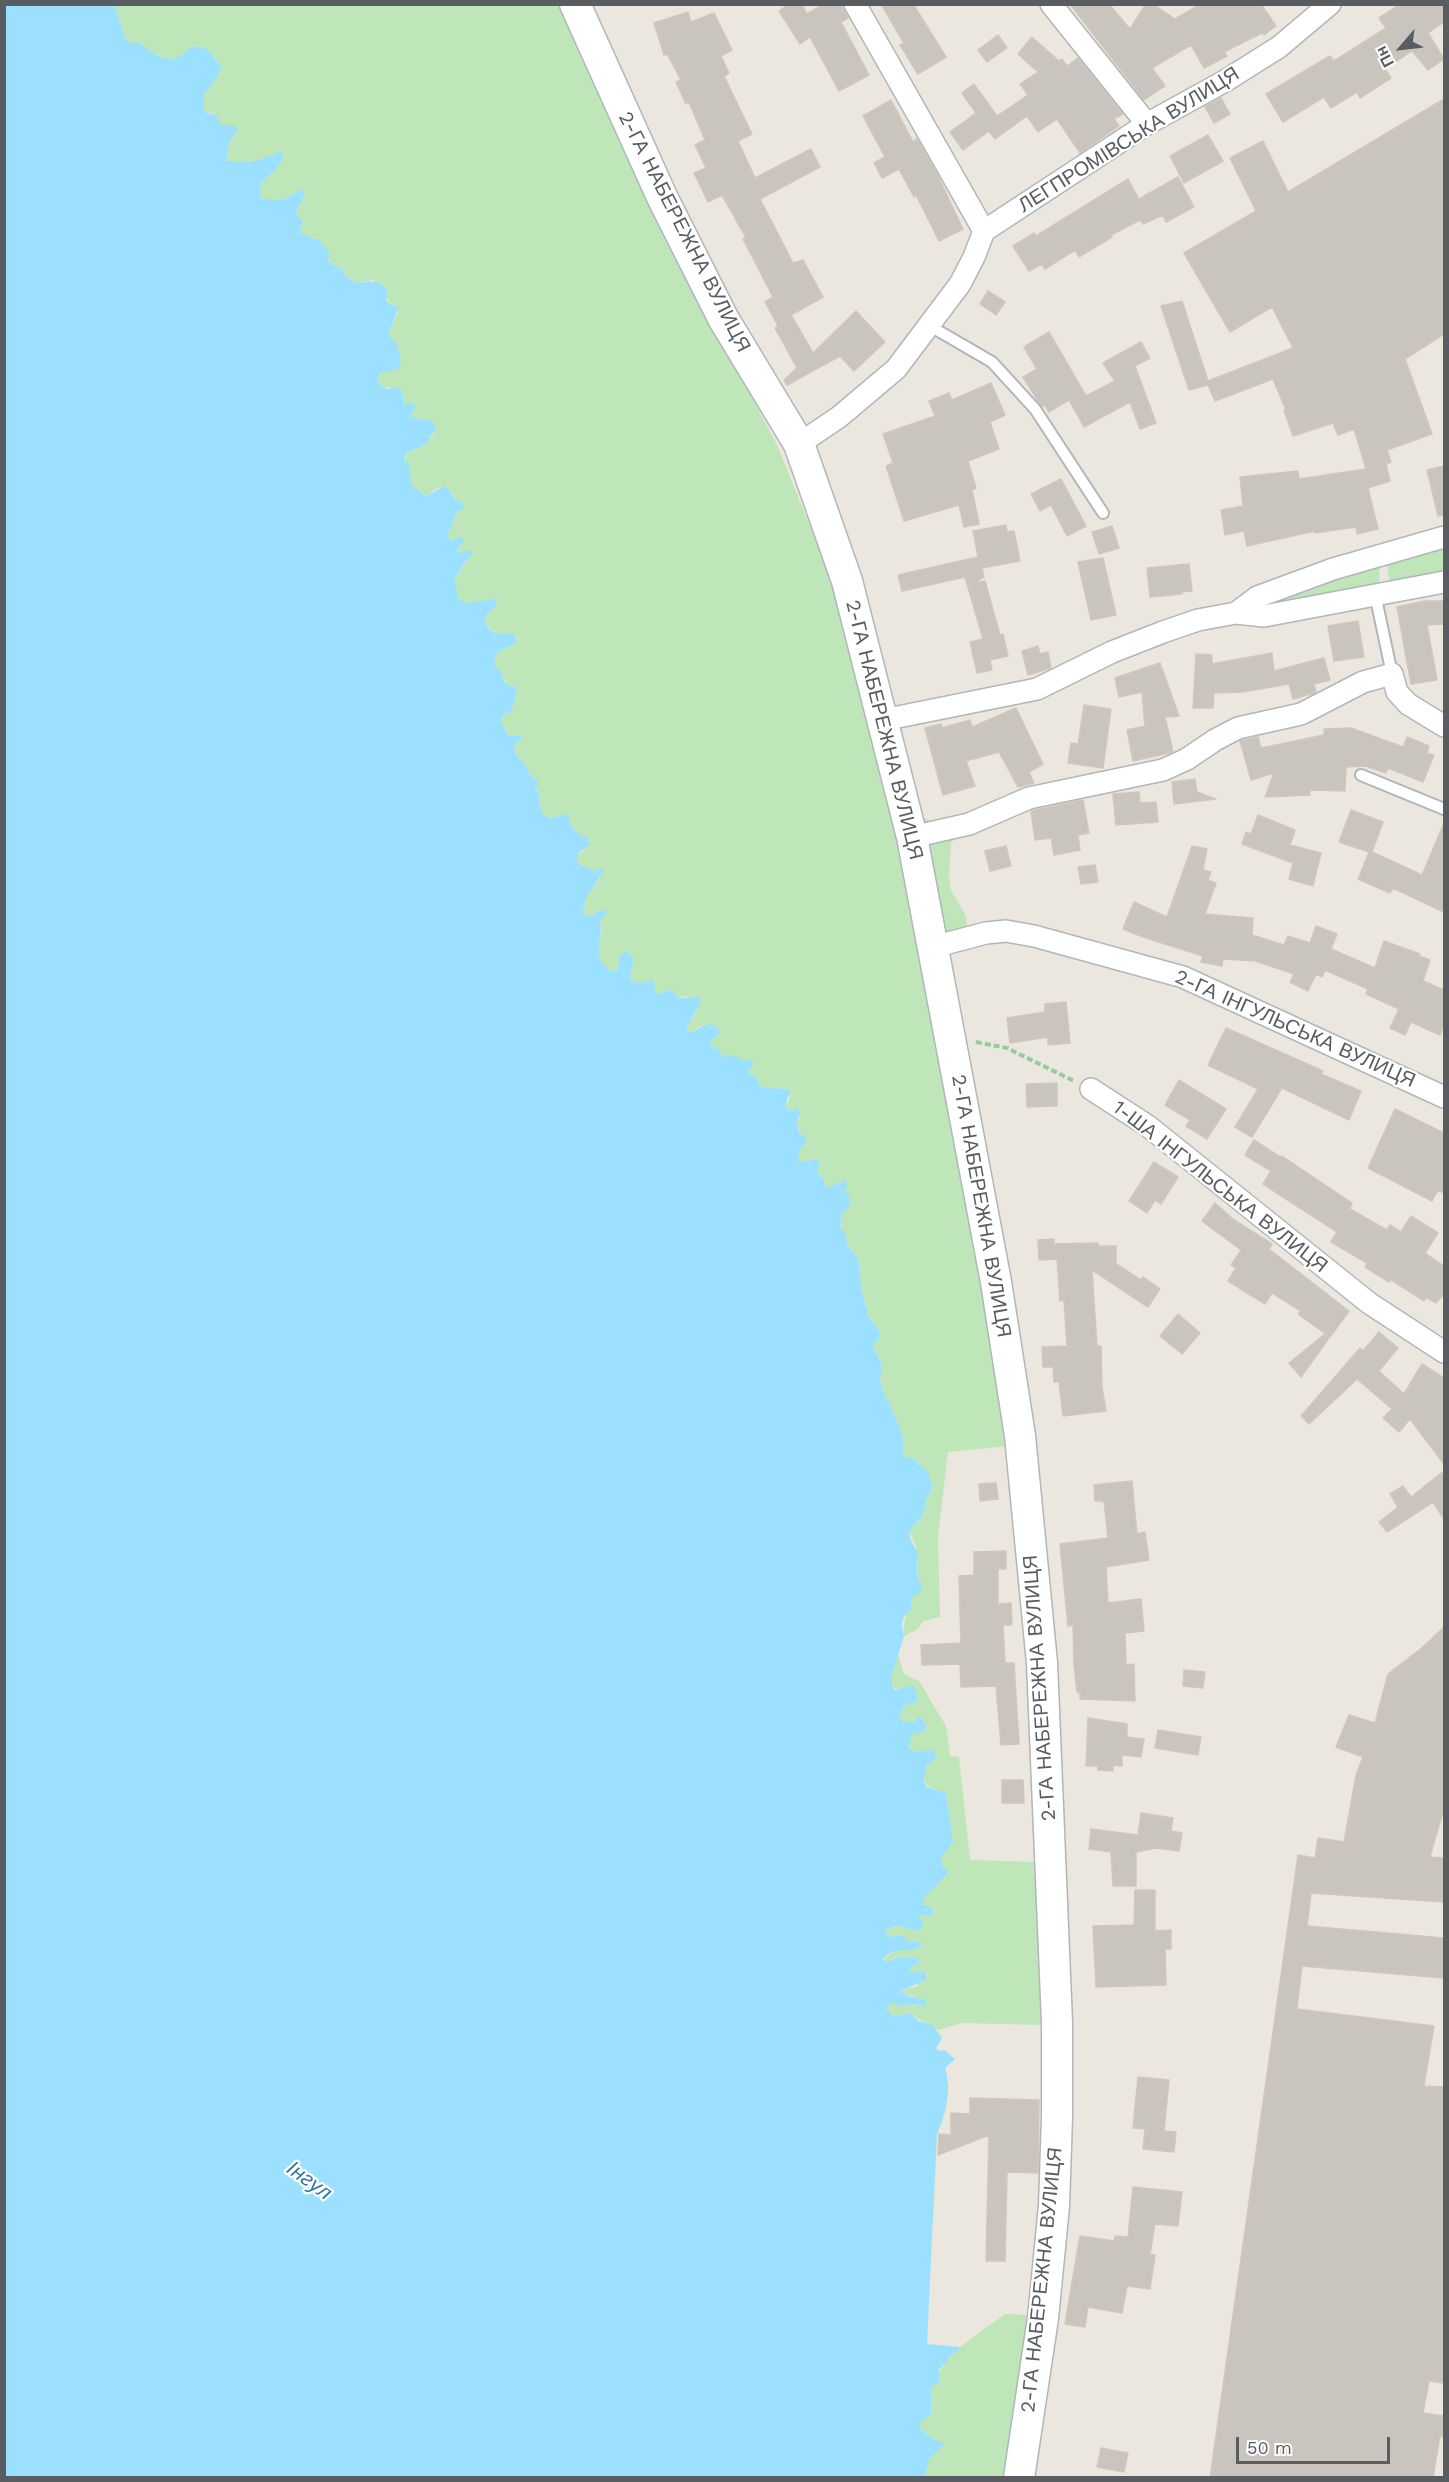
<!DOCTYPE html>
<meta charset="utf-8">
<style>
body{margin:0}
#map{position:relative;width:1449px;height:2482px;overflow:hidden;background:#ece7de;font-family:"Work Sans",sans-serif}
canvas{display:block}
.frame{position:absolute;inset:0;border:6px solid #575d60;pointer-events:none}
.north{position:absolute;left:1371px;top:18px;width:60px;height:60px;-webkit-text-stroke:4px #fff;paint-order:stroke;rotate:242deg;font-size:16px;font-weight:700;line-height:24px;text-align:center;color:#575d60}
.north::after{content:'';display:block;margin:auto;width:21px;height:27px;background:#575d60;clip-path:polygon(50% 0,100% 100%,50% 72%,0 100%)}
.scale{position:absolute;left:1236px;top:2437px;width:154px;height:27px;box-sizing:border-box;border:3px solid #575d60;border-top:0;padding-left:8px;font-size:18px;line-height:21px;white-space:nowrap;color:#575d60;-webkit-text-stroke:4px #fff;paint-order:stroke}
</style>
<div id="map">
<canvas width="1449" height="2482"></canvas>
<div class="frame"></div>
<div class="north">Пн</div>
<div class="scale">50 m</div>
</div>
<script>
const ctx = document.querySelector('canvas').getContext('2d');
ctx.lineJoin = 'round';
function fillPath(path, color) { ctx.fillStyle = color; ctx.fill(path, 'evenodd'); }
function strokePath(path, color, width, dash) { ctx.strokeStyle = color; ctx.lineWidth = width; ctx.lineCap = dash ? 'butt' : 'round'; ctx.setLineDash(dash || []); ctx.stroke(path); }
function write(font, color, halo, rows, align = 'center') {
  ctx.font = font + ' "Work Sans",sans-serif'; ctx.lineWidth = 4.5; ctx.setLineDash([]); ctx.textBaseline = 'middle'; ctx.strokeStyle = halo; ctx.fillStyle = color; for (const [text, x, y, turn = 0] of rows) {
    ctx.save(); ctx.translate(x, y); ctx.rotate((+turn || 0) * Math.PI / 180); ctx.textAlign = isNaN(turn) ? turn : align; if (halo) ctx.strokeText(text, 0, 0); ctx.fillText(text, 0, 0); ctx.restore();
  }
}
fillPath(new Path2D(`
 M114 5H562L715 327 778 447 836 591 900 838 985 1283 1008 1446 948 1452 938 1537 940 1617 923 1621 918 1629 904 1636C903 1617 908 1615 911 1598L915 1595C916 1581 920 1563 917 1550 917 1547 911 1536 909 1532L923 1515 926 1500 933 1486 928 1473 919 1465 916 1459 905 1457 902 1455C909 1432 885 1403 880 1381 879 1376 883 1372 882 1367 881 1360 876 1352 873 1346L877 1342 879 1330 869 1317 862 1291 858 1257 847 1245 846 1234 840 1227 842 1214 848 1208 843 1180 831 1187 825 1186 817 1174 815 1159 801 1162 797 1160 799 1150 805 1144 797 1125 800 1118 786 1108 791 1092 788 1089 761 1087 748 1073 749 1068 742 1061 723 1057 711 1047V1042L715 1038 701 1026 690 1032 686 1028 697 1011 687 996 677 998 672 989 656 994 647 981 642 983 633 982 630 976 633 965 619 958 618 969 611 972 601 964 597 956 602 931 600 922 605 909 588 917 583 912 586 898 600 878 594 871 578 863 577 854 584 851 569 821 543 816 539 805 540 794 535 788 537 779 531 776 525 764 514 752 515 744 524 736 508 735 501 721C506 711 514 707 515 695L497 669 494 659 498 652 514 645C503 634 487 633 485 616L494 608C478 598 481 603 465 603L458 598 455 577 468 560 459 553 458 548 464 541 447 538 457 512 463 508 448 488 439 487 426 496 411 485 405 454 428 443 429 437 434 434 432 421 410 417 411 414 404 403 402 391C394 387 387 389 379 385L378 376 398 354 388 336 398 312C387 302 383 291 373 280L357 283 345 276 343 270 332 264 313 239 300 232 302 226 296 215 305 194H292L281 200 260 198 261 183 276 169 279 161 271 157 238 163 227 162 229 143 235 136 227 126 221 125 213 113 204 112 203 94 218 76 222 67 207 49 194 46C188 49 184 53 178 57 163 65 144 43 130 43L125 37Z
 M1444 544V576L1390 584 1387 564Z
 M1380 563 1379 586 1269 611 1252 606Z
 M917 813C934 827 946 823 967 818L951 844 949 876 951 890 966 916 967 926 959 935 946 936 943 931Z
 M898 1654 904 1674 919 1681 946 1726 950 1756 959 1757 970 1860 1037 1862 1043 2025 962 2023 938 2030C930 2022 919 2021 909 2013L894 2017 885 2008 893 2002 917 2006 914 1996 905 1995 901 1991 918 1986 910 1972V1967L915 1965 897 1958 886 1962 883 1960 897 1949 902 1950 922 1946 923 1943 907 1941 903 1935 888 1937 885 1930 897 1925 916 1931 919 1919 918 1916 920 1914 926 1916 922 1901 940 1880 941 1857 947 1848 940 1793C912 1780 928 1772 931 1749L916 1752 910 1751 909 1739 916 1732 915 1721 902 1722 900 1717 903 1706 917 1702 892 1686V1675Z
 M1005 2314 1027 2315 1006 2477H925L930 2437 920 2428 921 2420 931 2414C934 2403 928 2395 932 2384 936 2372 946 2366 950 2355L958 2352 960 2347Z`), '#bfe6b8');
fillPath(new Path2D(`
 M114 4 125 37 130 43 139 42C147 49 165 64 178 57 183 54 188 49 194 46L207 49 222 67 218 76 204 94V112L216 115 221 125H234L238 130 229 143 227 161C245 164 265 160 280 151L284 156 276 169 261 183 260 198 281 200 303 189 305 194 296 214 303 221 300 232 313 239H319L329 253 328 260 332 264 343 270 345 276 357 283C370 282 378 279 387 290L386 300 390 304 399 307 388 336 396 342 401 361 399 368 391 371H383L378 376 379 384 387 389 399 387 402 391 404 403H412L416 406 410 417 433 421 436 430 429 437 428 443 405 454V460L410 467 411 485 426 496 444 486 448 488 454 498 464 504V508L457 512 447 537 453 540 462 537 464 541 458 548 459 553 469 550 473 552 455 577 458 598 465 603 495 599 497 605 485 616C486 632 499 637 513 633L516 637 514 645 498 652 494 659 497 669 500 670 504 681 510 686H515L517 691 511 712 505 714 501 721 508 735 524 736 515 744 514 752 525 764 531 776 537 779 538 785 535 789 540 794 539 805 543 815 551 818 567 814C572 827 573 834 588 838L590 845 577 854 578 863 594 871 601 868 604 871 586 898 583 912 588 917 605 909 607 912 600 922C605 945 588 952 611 972L618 969 619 958 625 951 633 956V965L630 976 633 982 642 983 653 979 656 994 673 989 677 998 698 997 701 1002 686 1029 690 1032 709 1024 716 1026 720 1033 711 1042V1047L718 1048 723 1057 734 1055 743 1061 751 1059 754 1062 748 1073 757 1078 761 1087 788 1089 791 1092 787 1099 786 1108 788 1110 796 1109 800 1112 797 1125 799 1132 806 1138 805 1144 799 1150 798 1160 802 1162 815 1159 820 1162 817 1173 823 1177 825 1186 831 1187 843 1180 848 1184 845 1189 851 1200 848 1208 842 1214 840 1227 846 1234 847 1245 858 1257 862 1291 869 1317 879 1330 880 1337 873 1346C876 1352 881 1361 882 1367 883 1372 879 1376 880 1381 886 1405 909 1431 902 1455L905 1457 916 1459 919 1465 928 1472 933 1486 926 1500 923 1515 909 1532 911 1541 918 1552 917 1578C922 1583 923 1586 920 1593L911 1598V1609L904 1617 902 1624 904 1636 892 1675V1686L895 1690 912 1686 916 1688 917 1702 904 1706 900 1717 902 1722 915 1721 920 1716 926 1725V1730L921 1733 916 1732 910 1739 909 1749 916 1752 932 1749 937 1758 926 1766 924 1782 927 1787 946 1793 953 1842 941 1857V1864L947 1869V1874L922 1901 924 1905 931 1907 933 1912 932 1915 918 1916 923 1922V1926L916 1931 897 1925 885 1930 888 1937 903 1935 907 1941 924 1943C910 1958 900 1942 883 1959L886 1962 897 1958H918L919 1964 910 1967V1971L925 1972 926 1980 901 1991 905 1995 925 2000 926 2005C916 2006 910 2003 900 2006L893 2002 886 2008 894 2017 909 2013 919 2021 932 2024 942 2038 936 2048 939 2051 944 2050 955 2059 945 2068C952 2088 946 2115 937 2134L927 2344 960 2347 958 2352 950 2355 947 2362 939 2369V2382L931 2387C930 2397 933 2404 931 2414L921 2421 920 2428 930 2437 945 2444 929 2459 925 2477H5L4 5Z`), '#9be1ff');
const building = new Path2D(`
 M789 4H801L807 14 824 4H841L848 18 841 22 869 75 839 91 810 37 800 44 779 11Z
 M881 4H913L946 57 918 74 900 45 904 43Z
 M1070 4H1109L1130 29 1146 4H1153L1175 19 1201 4H1261L1276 26 1264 35 1262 33 1224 52 1227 56 1204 68 1191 45 1152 68 1165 86 1144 100Z
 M1444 4V22L1428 33 1444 59 1428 70 1412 51 1385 69 1391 78 1360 98 1357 92 1331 108 1324 97 1283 122 1266 94 1330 56 1334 61 1386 28 1379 18 1399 5Z
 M688 12 691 22 714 13 732 50 721 56 729 73 724 76 752 134 738 141 755 178 811 149 820 167 760 199 793 263 803 260 823 297 791 315 813 353 856 311 885 342 854 371 840 356 787 385 784 380 797 368 775 328 778 326 765 302 773 297 743 239 746 238 722 195 708 202 694 173 706 168 695 145 705 140 689 102 686 104 676 82 681 80 667 54 664 55 654 23Z
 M998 35 1007 48 987 62 978 50Z
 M1032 37 1059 61 1062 59 1067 66 1078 58 1123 114 1114 119 1119 126 1080 153 1057 119 1038 132 1027 116 995 139 989 131 963 150 950 132 976 113 962 93 974 84 997 116 1028 95 1020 84 1038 72 1018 54Z
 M1221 98 1230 114 1214 123 1205 107Z
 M1444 99V334L1405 359 1432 434 1387 450 1391 462 1386 464 1390 481 1368 488 1378 529 1357 534 1356 527 1315 533V531L1247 546 1244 531 1225 535 1221 510 1243 506 1240 477 1298 471 1299 479 1366 469 1354 429 1338 435 1333 423 1293 436 1284 410H1286L1273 379 1215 401 1208 385 1189 390 1161 306 1182 301 1208 381 1293 348 1272 307 1230 332 1184 253 1256 211 1230 158 1263 141 1288 192Z
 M891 100 913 142 917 139 936 172 963 229 939 241 916 195 914 197 899 169 882 178 874 163 885 157 863 116Z
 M1208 135 1223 161 1184 183 1170 156Z
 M1178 177 1194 207 1166 222 1163 215 1143 224 1140 220 1111 235 1112 237 1079 257 1075 250 1045 269 1041 264 1029 271 1013 246 1034 233 1036 236 1128 179 1139 199Z
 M988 291 1005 302 996 315 980 304Z
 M1049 332 1086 396 1115 381 1103 363 1141 342 1150 358 1135 366 1156 423 1140 429 1130 402 1084 427 1069 400 1049 412 1045 405 1042 407 1023 377 1037 369 1024 347Z
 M991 383 1005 415 990 422 999 449 968 461 976 488 972 490 979 524 964 527 959 505 904 521 886 466 893 463 883 434 935 416 929 401 949 393 952 400Z
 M1444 466V515L1438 516 1427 470Z
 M1061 479 1086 526 1067 536 1051 505 1040 511 1031 494Z
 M1006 525 1007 532 1014 531 1020 561 982 568 984 577 972 584 985 581 1000 635 1003 634 1008 656 990 660 992 670 977 673 970 642 983 639 965 577 902 591 898 575 978 557 973 531Z
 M1112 526 1119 548 1099 554 1092 532Z
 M1103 558 1116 615 1091 620 1078 562Z
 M1189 564 1192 591 1181 592 1182 594 1150 597 1147 568Z
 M1425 601H1444V624L1427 625 1437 680 1411 684 1397 607Z
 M1358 621 1364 657 1334 661 1328 626Z
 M1038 646 1040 654 1048 652 1051 668 1028 675 1022 651Z
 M1272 653 1274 671 1324 658 1330 680 1314 684 1316 692 1314 693 1293 699 1289 684 1242 692 1214 693 1213 708H1193L1196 654 1212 655V664Z
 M1160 663 1179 716 1165 717 1173 752 1133 761 1127 730 1145 726 1142 692 1119 697 1115 678Z
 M1084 705 1111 709 1103 768 1068 763 1071 743 1078 744Z
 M1016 708 1043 764 1029 772 1034 783 1018 787 999 752 966 761 975 786 943 795 925 728 941 724 942 728 970 720 972 727Z
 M1351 728 1403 747 1407 737 1429 746 1427 753 1434 755 1423 782 1388 768 1386 773 1365 766 1346 767 1345 791 1310 790V795L1265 797 1274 773 1251 780 1240 741 1258 737 1261 748 1324 735V729Z
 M1195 779 1197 792 1216 799 1174 804 1172 782Z
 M1139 792 1140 803 1156 802 1158 822 1116 825 1113 794Z
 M1083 800 1089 833 1078 835 1080 850 1054 855 1051 838 1035 840 1031 811Z
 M1351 810 1383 822 1372 852 1422 875 1444 823V912L1393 888 1390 893 1358 879 1369 852 1339 842Z
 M1258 815 1295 830 1290 845 1321 853 1313 886 1289 879 1293 863 1242 844 1246 832 1251 834Z
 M1006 846 1011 866 990 871 985 851Z
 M1192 846 1207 849 1203 870 1211 872 1208 880 1216 883 1205 914 1253 918 1252 935 1284 945 1288 936 1310 943 1316 926 1337 934 1331 949 1375 968 1384 941 1420 954 1419 956 1430 960 1423 981 1444 990V1024L1440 1035 1411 1022 1405 1035 1390 1028 1399 1009 1366 994 1368 989 1325 970 1322 977 1316 974 1308 991 1290 982 1294 974 1255 961 1223 959 1222 966 1201 962 1203 956 1143 937 1123 929 1134 902 1167 917Z
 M1095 865 1098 882 1081 884 1078 867Z
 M1066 1002 1070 1043 1048 1045V1037L1010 1043 1007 1018 1045 1012V1004Z
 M1226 1028 1305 1063 1323 1071 1321 1074 1361 1091 1349 1120 1282 1088 1252 1137 1235 1127 1258 1089 1208 1065Z
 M1179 1080 1226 1109 1207 1139 1186 1126 1190 1120 1165 1105Z
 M1057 1083V1106L1027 1107 1026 1084Z
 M1395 1109 1444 1133V1193L1438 1190 1432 1201 1368 1168Z
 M1254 1140 1280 1157 1282 1156 1352 1203 1350 1209 1387 1230 1390 1225 1401 1232 1411 1216 1438 1233 1425 1253 1444 1266V1294L1436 1303 1426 1297 1424 1301 1390 1279 1389 1282 1365 1267 1367 1263 1331 1242 1337 1232 1263 1184 1271 1171 1245 1155Z
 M1154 1162 1178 1177 1161 1204 1155 1200 1147 1213 1129 1201Z
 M1215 1203 1234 1220 1272 1244 1269 1249 1349 1311 1330 1337 1298 1314 1301 1311 1272 1293 1265 1304 1228 1281 1236 1268 1231 1265 1241 1250 1202 1221Z
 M1054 1239V1244L1098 1243 1099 1246H1116V1264L1141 1280 1143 1277 1160 1289 1148 1307 1092 1270 1097 1346H1101L1102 1388 1106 1411 1063 1416 1059 1382H1054L1053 1367H1043L1042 1347 1067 1346 1064 1300 1060 1301 1057 1259 1039 1260 1038 1240Z
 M1178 1314 1200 1333 1182 1354 1160 1336Z
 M1379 1332 1398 1348 1379 1371 1404 1394 1422 1364 1444 1378V1464L1410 1419 1399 1432 1383 1418 1392 1409 1357 1379 1309 1424 1301 1416 1360 1348 1363 1351Z
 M1325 1334 1329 1338 1301 1377 1289 1363Z
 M1444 1471V1519L1433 1502 1387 1532 1379 1522 1398 1507 1390 1494 1403 1486 1411 1497Z
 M1132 1481 1137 1534 1145 1532 1149 1560 1106 1567 1108 1603 1141 1599 1144 1631 1125 1633 1126 1665 1134 1664 1135 1701 1080 1699V1692H1077L1074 1664 1073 1625 1068 1626 1060 1544 1108 1538 1104 1501H1095L1094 1485Z
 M996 1483 998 1499 980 1501 979 1484Z
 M1006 1551V1569H998V1604L1011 1603 1012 1625H1003L1005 1663H1014L1019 1744 1001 1745 996 1686 961 1687 960 1664 922 1665 921 1645 961 1643 959 1576 974 1575V1552Z
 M1444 1627V1808L1430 1857 1444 1858V1902L1311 1893 1307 1926 1444 1938V1978L1302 1966 1297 2009 1434 2026 1424 2086 1444 2087V2383L1429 2381 1423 2413 1444 2416V2437L1440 2436 1433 2478H1210L1298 1855 1315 1858 1318 1838 1344 1842 1356 1775 1363 1757 1336 1747 1349 1715 1375 1723 1388 1674 1423 1647Z
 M1184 1670 1205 1672 1203 1688 1183 1686Z
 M1088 1718 1127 1724V1737L1144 1739 1141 1757 1122 1755V1766L1113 1765V1771L1098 1770V1766H1086Z
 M1158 1730 1201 1737 1198 1755 1155 1748Z
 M1002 1780H1023L1024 1803H1002Z
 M1141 1813 1173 1818 1171 1831 1182 1833 1179 1851 1157 1848 1136 1852V1886H1113L1111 1852 1089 1849 1091 1829 1138 1835Z
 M1135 1890H1155V1931L1171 1930V1949H1165L1166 1985 1096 1987 1093 1926 1134 1925Z
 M1138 2077 1169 2080 1164 2131 1176 2132 1174 2152 1143 2149 1145 2129 1133 2128Z
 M970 2098 1039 2100 1038 2173 1007 2172 1005 2261H986L989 2135 938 2155 939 2134 951 2135V2113L970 2114Z
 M1133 2187 1182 2192 1178 2226 1155 2224 1150 2254 1155 2255 1150 2289 1127 2286 1122 2313 1088 2307 1085 2327 1065 2324 1080 2236 1114 2241 1115 2236 1128 2237Z
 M1101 2448 1128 2453 1124 2472 1097 2467Z`);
fillPath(building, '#c9c4bd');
strokePath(building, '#d0c7bc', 1.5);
const service = new Path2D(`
 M930 326 992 362 1035 409 1103 513
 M1375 594 1392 674
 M1361 775 1444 809`);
const minor = new Path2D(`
 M855 4 984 231
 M1051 4 1147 124
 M799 444 839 417 896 369 960 284 974 257 984 231 1147 124 1225 81 1279 47 1330 4
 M1236 613 1264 616 1444 582
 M883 720 1037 689 1112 652 1163 632 1198 620 1236 613 1257 597 1333 569 1444 537
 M912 837 969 824 1029 798 1163 770 1187 759 1215 740 1238 728 1301 714 1363 682 1392 674 1397 692 1408 704 1444 726
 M933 947 986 933 1006 931 1034 936 1183 977 1444 1097
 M1091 1089 1148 1126 1369 1303 1444 1352`);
const secondary = new Path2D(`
 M575 4 663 199 723 318 799 444 847 581 912 837 996 1282 1020 1436 1042 1663 1057 2023V2117L1054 2206 1043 2318 1019 2478`);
strokePath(service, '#b1b6ba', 14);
strokePath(minor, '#b1b6ba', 24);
strokePath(secondary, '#b0b6ba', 33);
strokePath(new Path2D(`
 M976 1042 1007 1048 1074 1081`), '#94cc9b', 4, [6, 3]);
strokePath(service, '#fff', 10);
strokePath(minor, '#fff', 21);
strokePath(secondary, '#fff', 30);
write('20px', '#575d60', '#fff', [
 ["ЛЕГПРОМІВСЬКА ВУЛИЦЯ",1129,140,-32],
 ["2-ГА НАБЕРЕЖНА ВУЛИЦЯ",684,232,63],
 ["2-ГА НАБЕРЕЖНА ВУЛИЦЯ",884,730,76],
 ["2-ГА ІНГУЛЬСЬКА ВУЛИЦЯ",1295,1029,24],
 ["1-ША ІНГУЛЬСЬКА ВУЛИЦЯ",1220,1187,38],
 ["2-ГА НАБЕРЕЖНА ВУЛИЦЯ",981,1206,80],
 ["2-ГА НАБЕРЕЖНА ВУЛИЦЯ",1040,1688,-94],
 ["2-ГА НАБЕРЕЖНА ВУЛИЦЯ",1042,2280,-84]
]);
write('italic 21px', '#3178a3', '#fff', [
 ["Інгул",309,2181,36]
]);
</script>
